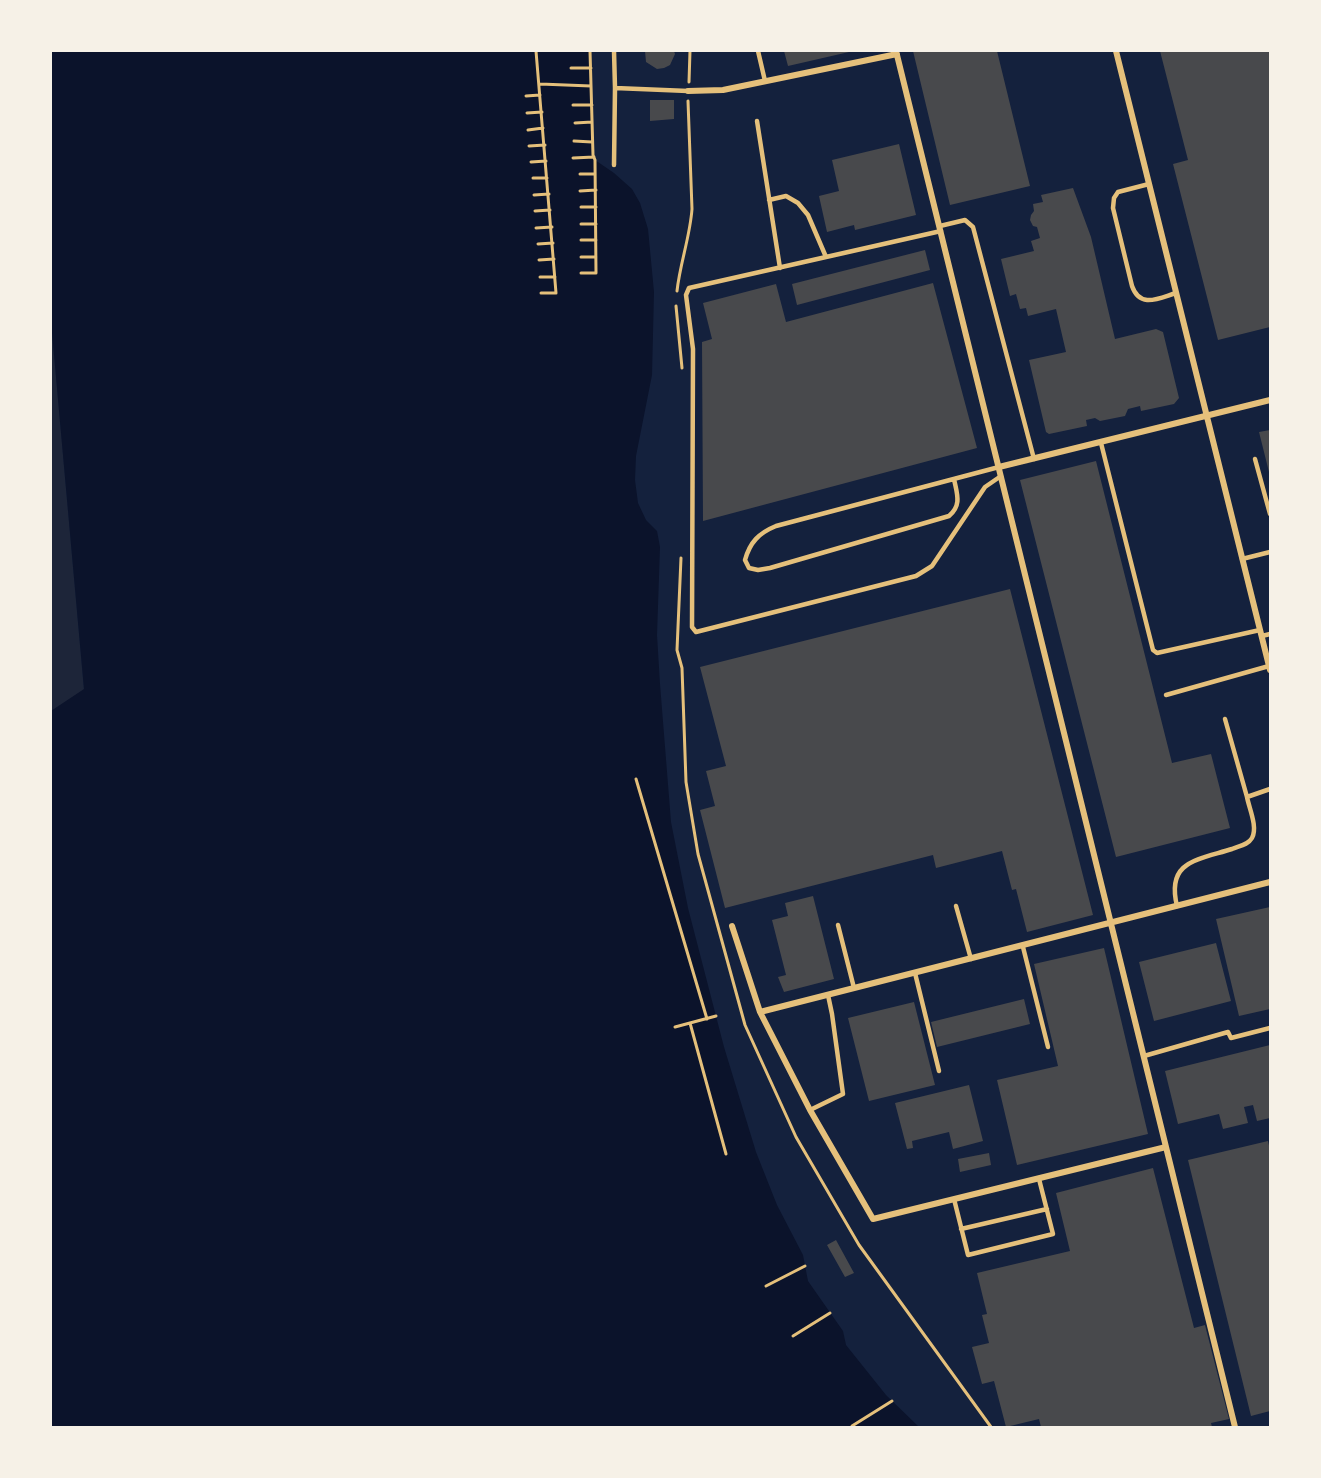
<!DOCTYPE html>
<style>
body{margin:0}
#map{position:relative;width:1321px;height:1478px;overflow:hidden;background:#14213d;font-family:Jost,sans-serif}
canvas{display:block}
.frame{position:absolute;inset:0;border:52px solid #f6f1e7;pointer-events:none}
</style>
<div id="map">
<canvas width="1321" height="1478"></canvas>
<div class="frame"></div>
</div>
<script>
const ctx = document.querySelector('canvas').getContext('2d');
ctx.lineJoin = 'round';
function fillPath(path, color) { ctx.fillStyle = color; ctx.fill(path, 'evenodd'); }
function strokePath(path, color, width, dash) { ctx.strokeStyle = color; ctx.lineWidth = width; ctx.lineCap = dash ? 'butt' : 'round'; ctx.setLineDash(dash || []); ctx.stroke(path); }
fillPath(new Path2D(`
 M51 321 84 690 51 711Z`), '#1d2539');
fillPath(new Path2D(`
 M51 51H590L593 155 595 160 614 173 632 189 640 203 648 229 654 292 652 375 636 456 635 480 638 503 646 520 657 531 660 547 657 635 660 684 671 822 688 908 724 1047 756 1152 777 1205 803 1255 808 1281 843 1331 846 1345 886 1395 919 1427H51V711L84 689 51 321Z`), '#0b132b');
fillPath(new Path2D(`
 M645 51H674L675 54 670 65 664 68 657 69 646 62Z
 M784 51H849V52L788 66Z
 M913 51H997L1030 186 950 205Z
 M1160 51H1270V327L1218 340 1173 164 1188 160Z
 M650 100H674V119L650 121Z
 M899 144 916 215 855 230 854 225 827 232 819 196 839 191 832 160Z
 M1073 188 1091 237 1115 339 1156 329 1163 332 1179 398 1174 404 1141 411 1140 406 1128 409 1125 416 1100 421 1095 418 1086 420 1087 426 1049 434 1046 432 1029 360 1066 352 1056 309 1028 316 1026 308 1020 309 1016 294 1010 296 1001 259 1034 251 1031 241 1040 238 1037 227 1033 226 1030 220 1031 215 1034 211 1033 204 1043 202 1041 195Z
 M925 250 930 270 797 305 792 284Z
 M933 283 977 448 703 521 702 342 712 339 703 303 776 284 786 322Z
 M1270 430V472H1269L1259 432Z
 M1096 461 1172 763 1211 754 1230 828 1116 857 1020 480Z
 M1010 589 1093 915 1027 932 1016 889 1012 890 1002 851 936 868 933 855 725 908 700 810 715 806 706 771 726 766 700 667Z
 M813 896 834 979 784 992 778 977 786 975 772 920 788 916 785 903Z
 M1270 907V1009L1239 1016 1216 919Z
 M1216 943 1231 1001 1154 1021 1139 962Z
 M1104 948 1148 1134 1017 1165 997 1080 1058 1066 1034 964Z
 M1024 999 1030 1024 937 1047 931 1022Z
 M914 1002 935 1085 869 1101 848 1018Z
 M1270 1045V1118L1257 1121 1253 1105 1244 1107 1248 1123 1223 1129 1219 1114 1178 1124 1165 1071Z
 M969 1085 983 1141 953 1149 949 1132 912 1141 913 1148 907 1149 895 1103Z
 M1268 1141 1270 1150V1411L1251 1416 1188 1160Z
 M989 1153 991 1165 960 1172 958 1159Z
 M1153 1168 1194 1328 1205 1325 1229 1419 1211 1423 1212 1427H1041L1039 1419 1006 1427 994 1381 982 1384 972 1347 989 1343 982 1315 987 1314 977 1273 1070 1251 1056 1193Z
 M836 1240 854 1273 845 1277 827 1245Z`), '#48494c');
strokePath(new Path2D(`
 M536 51 556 293H541
 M571 68H591
 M689 82 690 51
 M540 84 591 86
 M526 96 540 95
 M573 105H592
 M527 113 542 112
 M575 123 592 122
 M528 130 543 128
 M574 141 592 142
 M529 146 545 145
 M573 158 594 157
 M531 162 546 161
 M580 174H595
 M533 178H547
 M580 191 596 190
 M534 195 549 194
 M581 207H596
 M535 211 550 210
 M581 224H596
 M536 228 552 227
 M581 240H596
 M538 244 553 243
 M581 257H596
 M539 260 554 259
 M581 273H596L595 160 593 155 590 51
 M540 277H555
 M677 291C680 263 690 237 692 209L688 101
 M676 306 682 368
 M681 558 677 650 682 668 686 782 698 854 745 1025 796 1137 859 1245 991 1427
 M636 779 707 1019
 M690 1023 726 1154
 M675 1027 716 1016
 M766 1286 805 1266
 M793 1336 830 1313
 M852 1426 892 1401`), '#e5c07b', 3);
strokePath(new Path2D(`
 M614 51 615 88
 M758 51 765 81
 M757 121 780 268
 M614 165 615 88 688 91
 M1149 184 1118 192 1114 198 1113 208 1132 286C1140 309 1159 298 1176 293
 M769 200 786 196 798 203 808 215 826 257
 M940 226 965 220 973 227 1034 459
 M941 231 689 288 686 295 693 349 692 627 696 632 916 576 932 566 985 487 1001 476
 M1101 443 1153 650 1157 653 1260 630
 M1255 459 1270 514
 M954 479C957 494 962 505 949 516L770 568 758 570 749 568 745 560C750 542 759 533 776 526L999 467
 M1242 559 1270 552
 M1262 636 1270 634
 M1166 695 1269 666
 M1225 719 1247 797 1270 789
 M956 906 971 959
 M1177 906C1166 861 1197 860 1232 849 1239 846 1248 845 1252 838 1258 827 1249 808 1247 797
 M838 925 854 988
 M1023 947 1048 1047
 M915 973 939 1071
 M1144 1056 1228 1032 1231 1038 1270 1028
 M810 1110 843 1094 832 1014 828 995
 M954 1199 968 1255 1053 1234 1039 1179
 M961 1229 1047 1209`), '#e5c07b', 4.5);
strokePath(new Path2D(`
 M896 51 1235 1427
 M1116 51 1270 670
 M688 91 723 90 897 54
 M999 467 1270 400
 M732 926 760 1012 810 1110 873 1219 1166 1147
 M760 1012 1270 882`), '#e5c07b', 6);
</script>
